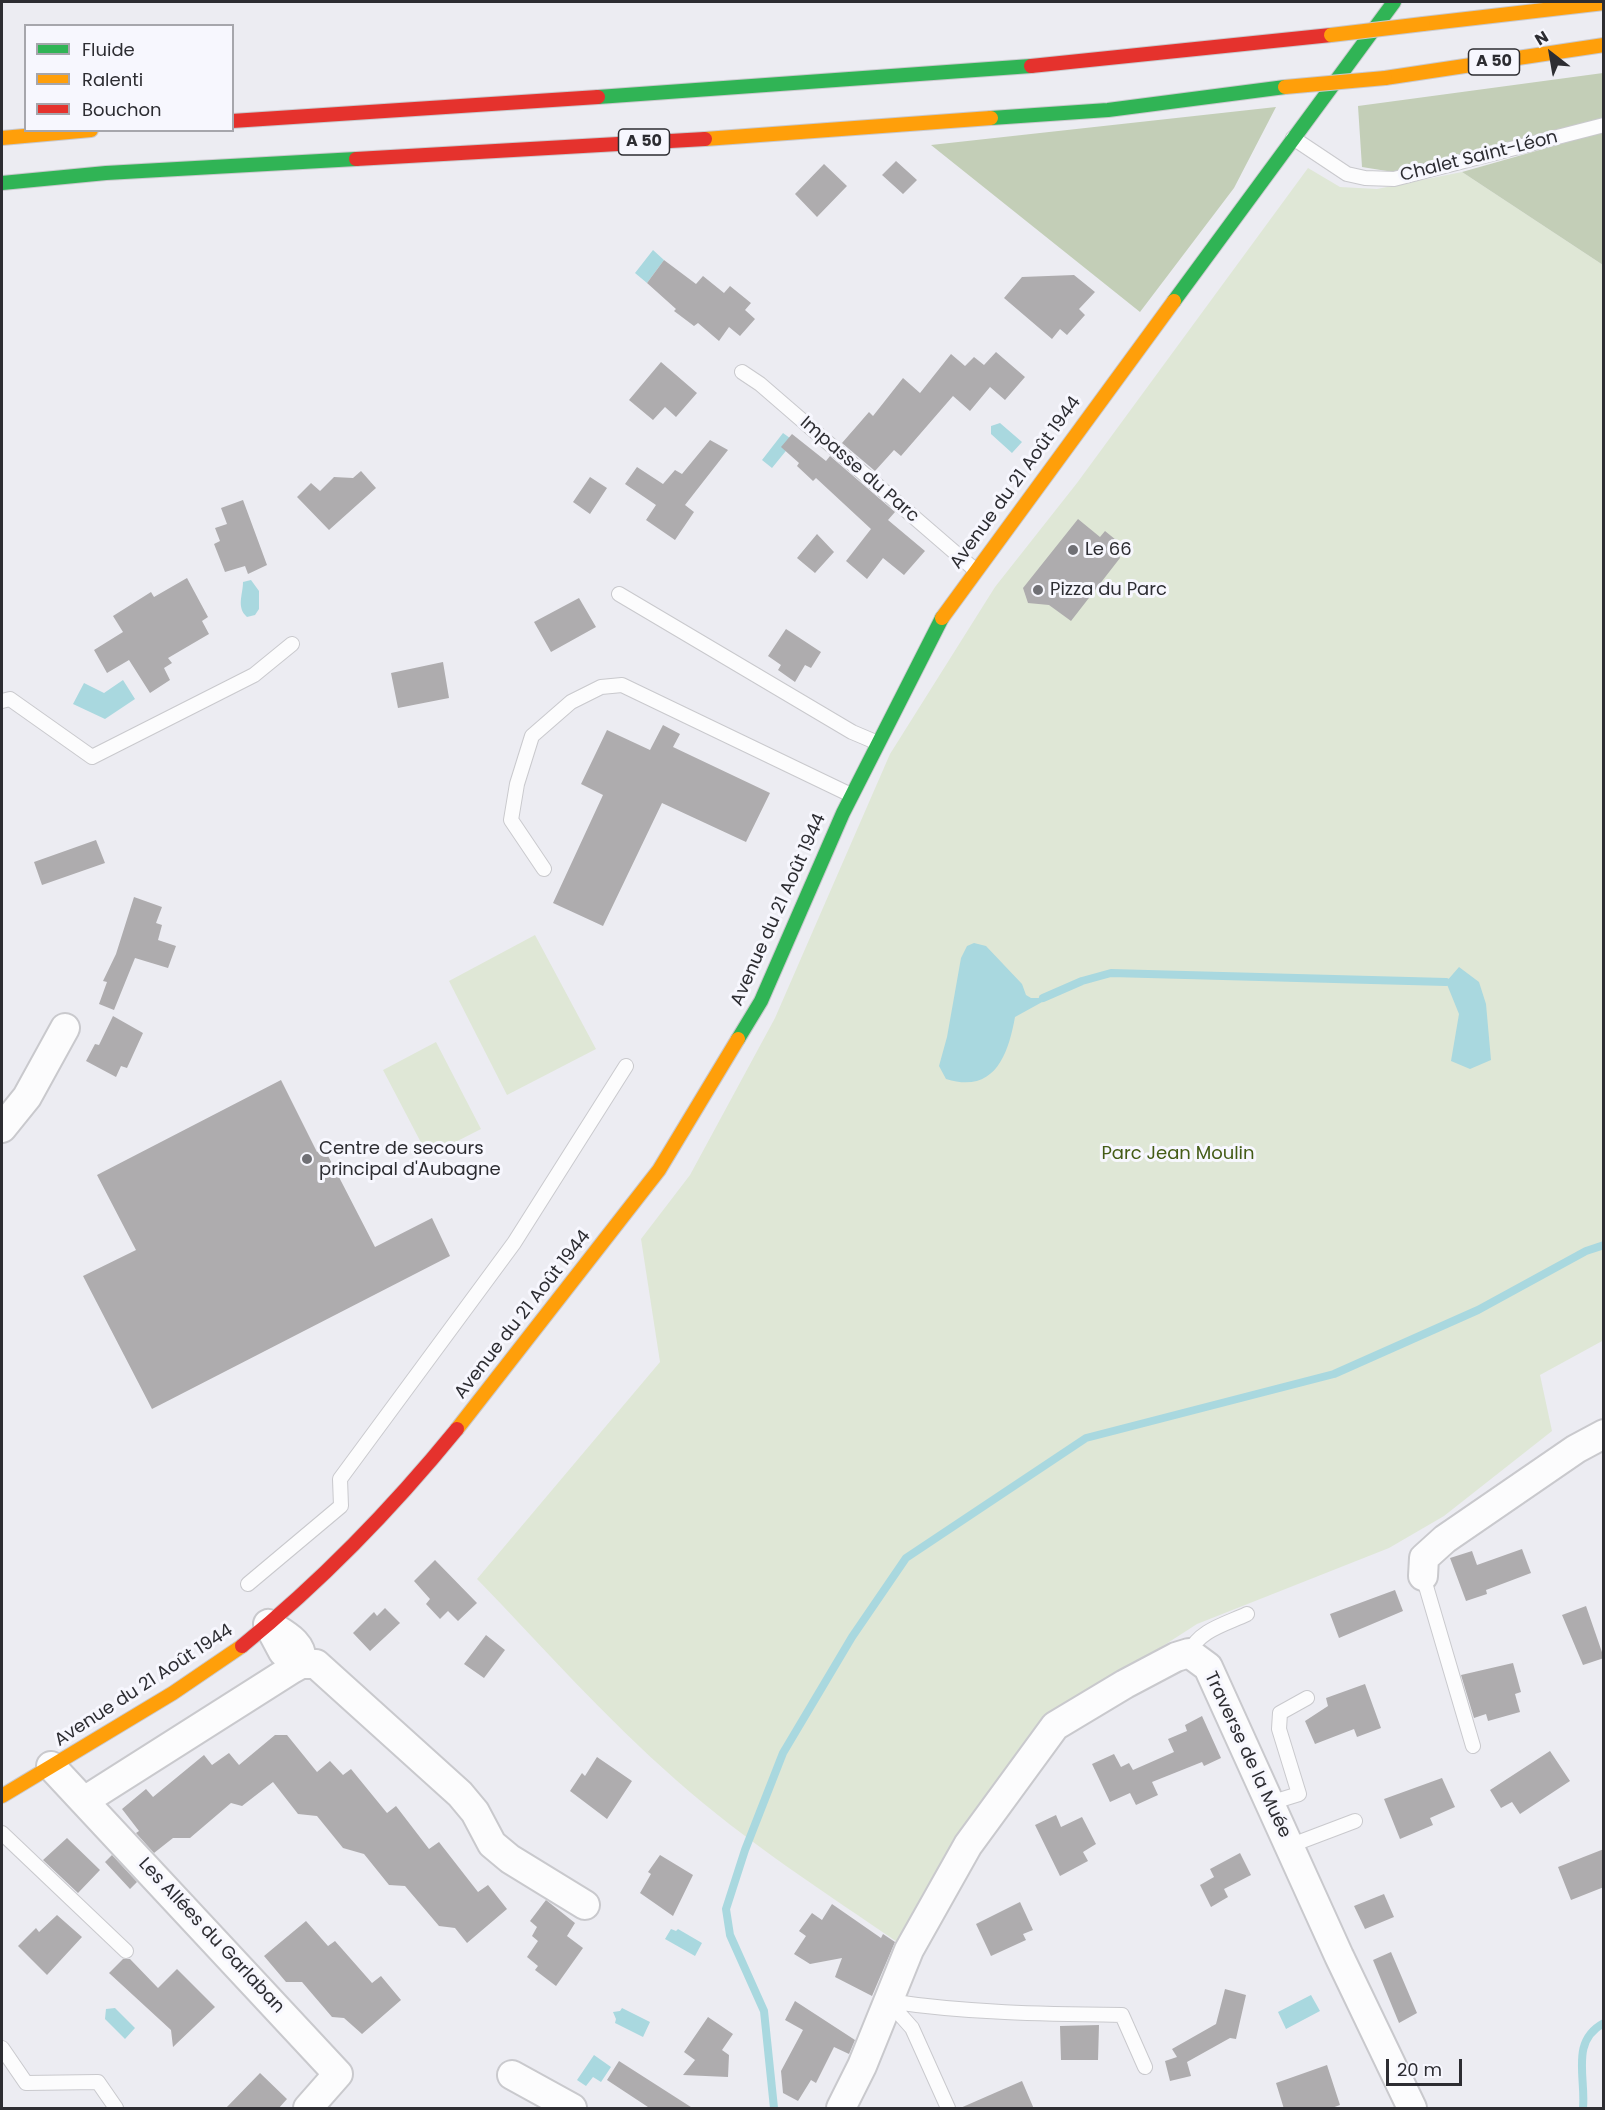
<!DOCTYPE html>
<meta charset="utf-8">
<style>
body{margin:0}
#map{position:relative;width:1605px;height:2110px;overflow:hidden;background:#ececf2;font-family:Poppins,sans-serif}
canvas{display:block}
.frame{position:absolute;inset:0;border:3px solid #2d2d32;pointer-events:none}
.legend{position:absolute;left:24px;top:24px;width:210px;height:108px;box-sizing:border-box;background:#f7f7fe;border:2px solid #a6a6ac;margin:0;padding:8px 10px;list-style:none;font-size:18px;color:#2d2d32}
.legend li{display:flex;align-items:center;gap:12px;height:30px}
.legend b{width:30px;border:2px solid #a6a6ac}
.north{position:absolute;left:1521px;top:24px;width:60px;height:60px;-webkit-text-stroke:4px #f7f7fe;paint-order:stroke;rotate:329deg;font-size:16px;font-weight:700;line-height:24px;text-align:center;color:#2d2d32}
.north::after{content:'';display:block;margin:auto;width:21px;height:27px;background:#2d2d32;clip-path:polygon(50% 0,100% 100%,50% 72%,0 100%)}
.scale{position:absolute;left:1386px;top:2059px;width:76px;height:27px;box-sizing:border-box;border:3px solid #2d2d32;border-top:0;padding-left:8px;font-size:18px;line-height:21px;white-space:nowrap;color:#2d2d32;-webkit-text-stroke:4px #f7f7fe;paint-order:stroke}
</style>
<div id="map">
<canvas width="1605" height="2110"></canvas>
<div class="frame"></div>
<ul class="legend">
<li><b style="height:8px;background:#30b455"></b>Fluide</li>
<li><b style="height:8px;background:#ff9f0a"></b>Ralenti</li>
<li><b style="height:8px;background:#e5322d"></b>Bouchon</li>
</ul>
<div class="north">N</div>
<div class="scale">20 m</div>
</div>
<script>
const ctx = document.querySelector('canvas').getContext('2d');
ctx.lineJoin = 'round';
function fillPath(path, color) { ctx.fillStyle = color; ctx.fill(path, 'evenodd'); }
function strokePath(path, color, width, dash) { ctx.strokeStyle = color; ctx.lineWidth = width; ctx.lineCap = dash ? 'butt' : 'round'; ctx.setLineDash(dash || []); ctx.stroke(path); }
function write(font, color, halo, rows, align = 'center') {
  ctx.font = font + ' Poppins,sans-serif'; ctx.lineWidth = 6; ctx.setLineDash([]); ctx.textBaseline = 'middle'; ctx.strokeStyle = halo; ctx.fillStyle = color; for (const [text, x, y, turn = 0] of rows) {
    ctx.save(); ctx.translate(x, y); ctx.rotate((+turn || 0) * Math.PI / 180); ctx.textAlign = isNaN(turn) ? turn : align; if (halo) ctx.strokeText(text, 0, 0); ctx.fillText(text, 0, 0); ctx.restore();
  }
}
fillPath(new Path2D(`
 M1308 168 1340 187 1377 189 1462 172 1603 265 1604 1340 1540 1375 1552 1431 1444 1516 1389 1548 1197 1624 1045 1722 903 1946C826 1893 746 1842 676 1780 605 1718 542 1646 477 1579L660 1362 641 1239 690 1175 775 1018 890 754 995 587 1077 483Z
 M535 935 596 1049 507 1095 449 981Z
 M436 1042 481 1129 428 1156 383 1070Z`), '#dfe7d6');
fillPath(new Path2D(`
 M1603 73V121L1393 172 1362 167 1358 106Z
 M1276 107 1234 188 1140 312 931 145Z
 M1603 132V265L1462 172Z`), '#c3ceb7');
fillPath(new Path2D(`
 M653 250 664 260 647 283 635 273Z
 M1000 423 1022 442 1012 453 991 434V426Z
 M783 433 794 441 772 468 762 460Z
 M251 580 259 591V609L255 615 247 617C236 607 243 595 243 582Z
 M123 680 135 699 105 719 73 704 84 683 104 693Z
 M974 943 986 946 1022 984 1026 995 1031 998H1043L1044 1001 1015 1017C1008 1056 994 1094 946 1079L939 1066 947 1037 961 958 967 946Z
 M1459 967 1479 982 1486 1004 1491 1060 1470 1069 1451 1061 1459 1014 1446 982Z
 M671 1929 676 1931 678 1929 702 1943 695 1956 665 1939Z
 M1311 1995 1320 2011 1286 2029 1278 2012Z
 M115 2008 135 2028 125 2039 105 2019 106 2009Z
 M622 2008 650 2022 643 2037 615 2023 616 2019 613 2012 620 2011Z
 M594 2055 611 2067 601 2082 593 2077 586 2086 577 2080Z`), '#a9d8df');
strokePath(new Path2D(`
 M1043 998 1082 981 1111 973 1446 982
 M774 2108 764 2011 730 1935 726 1909 745 1850 783 1753 852 1637 906 1558 1086 1438 1334 1374 1478 1310 1586 1251 1604 1245
 M1583 2108C1586 2077 1570 2041 1604 2023`), '#a9d8df', 8);
fillPath(new Path2D(`
 M896 161 917 180 903 194 882 175Z
 M824 164 847 186 817 217 795 194Z
 M664 260 696 284 703 276 724 293 730 286 751 303 745 310 755 319 740 336 729 327 719 341 698 323 694 326 674 311 676 309 647 283Z
 M1074 275 1095 292 1079 309 1085 315 1067 335 1060 329 1052 339 1004 298 1022 277Z
 M996 352 1025 377 1005 400 990 387 970 411 953 396 901 456 894 450 875 471 842 443 869 412 873 416 903 378 920 393 951 354 965 366 974 357 984 365Z
 M661 362 697 393 676 417 665 407 653 420 629 400Z
 M792 434 826 461 830 456 895 512 888 520 925 551 904 575 883 558 867 579 846 561 871 529 816 478 813 481 797 466 799 463 781 447Z
 M710 440 728 450 685 505 694 512 675 540 646 520 656 505 625 484 637 467 663 484 675 470 682 474Z
 M361 471 376 488 329 530 297 497 311 483 320 491 334 477 353 478Z
 M590 477 607 488 590 514 573 502Z
 M243 500 267 565 248 574 245 566 225 572 214 544 220 541 215 528 227 524 221 508Z
 M1078 519 1100 537 1105 531 1116 540 1120 558 1071 621 1049 605 1028 603 1023 588Z
 M817 534 834 552 815 573 797 558Z
 M187 578 208 617 202 621 209 634 168 658 172 663 164 668 170 680 150 693 129 660 107 673 94 650 123 632 113 616 151 592 154 597Z
 M579 598 596 627 551 652 534 622Z
 M786 629 821 652 811 668 805 665 795 682 778 670 781 665 768 656Z
 M443 662 449 698 398 708 391 673Z
 M663 725 680 734 673 747 770 793 746 842 662 803 603 926 553 903 603 795 581 784 607 730 650 750Z
 M96 840 105 863 42 885 34 862Z
 M134 897 162 907 156 923 162 925 158 940 176 946 168 968 135 958 114 1010 99 1004 107 982 103 981 116 954Z
 M113 1016 143 1033 127 1068 121 1066 116 1077 86 1061 95 1044 99 1045Z
 M281 1080 317 1152 324 1148 375 1247 432 1218 450 1256 152 1409 83 1276 136 1250 97 1175Z
 M1522 1549 1531 1573 1486 1590 1487 1594 1466 1601 1450 1558 1472 1551 1477 1565Z
 M435 1560 477 1603 458 1621 448 1611 440 1619 426 1604 430 1599 414 1581Z
 M1395 1590 1403 1611 1339 1638 1330 1614Z
 M1586 1606 1604 1658 1583 1665 1562 1615Z
 M385 1608 400 1623 370 1651 353 1633 374 1612 377 1616Z
 M486 1635 505 1650 484 1678 464 1664Z
 M1513 1663 1521 1692 1515 1694 1520 1712 1488 1721 1486 1714 1474 1718 1461 1675Z
 M1365 1684 1381 1728 1357 1737 1354 1729 1315 1744 1305 1721 1328 1706 1326 1698Z
 M1202 1716 1221 1758 1204 1766 1202 1762 1152 1782 1158 1795 1136 1805 1130 1793 1110 1802 1092 1764 1114 1754 1121 1767 1129 1763 1133 1770 1174 1752 1168 1739 1187 1731 1185 1725Z
 M275 1735H287L317 1772 330 1761 343 1775 351 1769 387 1813 396 1806 429 1849 439 1842 478 1892 488 1885 507 1909 467 1943 455 1928 439 1926 405 1886 389 1885 364 1854 343 1848 317 1816 298 1814 273 1782 242 1806 231 1803 190 1838H173L154 1853 136 1833 139 1831 122 1809 146 1789 153 1797 204 1755 212 1765 229 1753 239 1765Z
 M1550 1751 1570 1781 1520 1814 1512 1802 1501 1808 1490 1790Z
 M597 1757 632 1781 607 1819 570 1791 582 1773 585 1776Z
 M1442 1778 1455 1807 1430 1818 1433 1825 1400 1839 1384 1799Z
 M1056 1815 1061 1827 1082 1817 1096 1844 1083 1852 1088 1861 1060 1876 1035 1825Z
 M67 1838 100 1870 78 1893 43 1860Z
 M1604 1849V1887L1571 1900 1558 1867Z
 M1240 1853 1251 1875 1224 1889 1228 1897 1211 1907 1200 1885 1214 1877 1210 1869Z
 M112 1855 137 1882 130 1889 105 1862Z
 M660 1855 693 1875 673 1916 640 1893 651 1874 648 1872Z
 M1384 1894 1394 1917 1365 1929 1354 1906Z
 M546 1900 575 1923 567 1936 583 1948 556 1986 535 1970 538 1966 527 1957 538 1941 532 1936 537 1927 530 1921Z
 M1020 1902 1033 1930 1023 1934 1026 1940 991 1956 976 1924Z
 M832 1904 881 1938 883 1934 895 1942 872 1996 835 1977 842 1958 810 1964 794 1954 806 1936 799 1931 812 1913 822 1920Z
 M57 1915 82 1937 47 1975 18 1946 36 1928 39 1932Z
 M306 1921 328 1946 335 1941 372 1983 381 1976 401 2000 362 2034 344 2018 332 2017 302 1982H286L264 1956Z
 M1391 1952 1417 2013 1399 2023 1373 1960Z
 M123 1959H130L158 1988 177 1969 215 2007 173 2047 171 2030 109 1973Z
 M1225 1989 1246 1995 1236 2039 1230 2038 1187 2062 1191 2076 1170 2081 1165 2061 1177 2057 1172 2049 1216 2024Z
 M795 2001 855 2040 849 2054 834 2047 816 2083 811 2080 798 2101 783 2093 781 2071 803 2030 785 2020Z
 M708 2017 733 2034 722 2050 729 2055 728 2077 683 2075 695 2060 684 2052Z
 M1099 2025 1098 2060H1061L1060 2026Z
 M619 2061 694 2109H651L607 2080Z
 M1327 2065 1340 2105 1329 2109H1284L1276 2083Z
 M260 2073 287 2099 278 2109H225Z
 M1022 2081 1034 2109H958Z`), '#aeacae');
const lane = new Path2D(`
 M1293 138 1347 174 1365 178 1394 179 1604 125
 M742 372 760 384 974 569
 M619 594 852 732 878 743
 M2 701 10 699 92 757 254 675 292 644
 M544 869 511 820 517 784 532 736 571 702 601 687 622 685 851 795
 M1423 1576 1473 1746
 M248 1584 341 1506 340 1479 514 1243 626 1066
 M1189 1653C1199 1630 1226 1624 1247 1614
 M1270 1803 1299 1794 1279 1729 1280 1713 1307 1698
 M2 1833 126 1951
 M1289 1846 1355 1821
 M888 2001C966 2013 1044 2014 1122 2015L1145 2067
 M888 2001 912 2028 948 2108
 M2 2048 26 2083 98 2082 116 2108`);
const street = new Path2D(`
 M2 1128 27 1097 65 1028
 M1423 1576 1424 1558 1445 1539 1576 1449 1604 1434
 M268 1624C284 1634 305 1643 301 1664L283 1652Z
 M51 1766 338 2074 308 2108
 M84 1801 292 1669 301 1664H316L460 1794 475 1812 492 1844 510 1859 585 1905
 M512 2075 572 2108
 M841 2108 862 2066 909 1950 968 1845 1055 1726 1125 1684 1176 1657 1189 1653 1208 1667 1339 1956 1412 2108`);
const fast = new Path2D(`
 M598 97 1031 66
 M991 118 1108 110 1285 87
 M2 183 106 173 356 159
 M1174 301 1394 2
 M738 1039 761 1001 843 813 942 618`);
const slow = new Path2D(`
 M1423 24 1604 3
 M1385 78 1604 45
 M2 138 91 130
 M705 139 991 118
 M942 618 1174 301
 M457 1429 659 1170 738 1039
 M2 1796 173 1693 242 1646`);
const jam = new Path2D(`
 M1031 66 1331 35
 M232 121 598 97
 M356 159 705 139
 M242 1646C323 1580 391 1510 457 1429`);
strokePath(lane, '#c9c9cd', 16);
strokePath(street, '#c9c9cd', 32);
strokePath(fast, '#c9c9cd', 16);
strokePath(slow, '#c9c9cd', 16);
strokePath(jam, '#c9c9cd', 16);
strokePath(lane, '#fcfcfd', 14);
strokePath(street, '#fcfcfd', 28);
strokePath(fast, '#30b455', 14);
strokePath(slow, '#ff9f0a', 14);
strokePath(jam, '#e5322d', 14);
const slowBridge = new Path2D(`
 M1331 35 1423 24
 M1285 87 1385 78`);
strokePath(slowBridge, '#c9c9cd', 16, []);
strokePath(slowBridge, '#ff9f0a', 14);
for (const [x, y, r, color] of [
 [1073,550,6,"#707075"],
 [1038,590,6,"#707075"],
 [307,1159,6,"#707075"]
]) { const dot = new Path2D(); dot.arc(x, y, r, 0, 2 * Math.PI); ctx.fillStyle = color; ctx.fill(dot); strokePath(dot, '#f7f7fe', 2); }
for (const [x, y, w] of [
 [1494,62,51],
 [644,142,51]
]) { const box = new Path2D(); box.roundRect(x - w / 2, y - 13, w, 26, 4.5); ctx.fillStyle = '#f7f7fe'; ctx.fill(box); strokePath(box, '#2d2d32', 1.5); }
write('bold 16px', '#2d2d32', null, [
 ["A 50",1494,62],
 ["A 50",644,142]
]);
write('18px', '#2d2d32', '#f7f7fe', [
 ["Chalet Saint-Léon",1479,157,-14],
 ["Impasse du Parc",859,470,41],
 ["Avenue du 21 Août 1944",1016,483,-54],
 ["Avenue du 21 Août 1944",779,910,-66],
 ["Avenue du 21 Août 1944",523,1315,-52],
 ["Avenue du 21 Août 1944",144,1686,-33],
 ["Traverse de la Muée",1247,1755,65],
 ["Les Allées du Garlaban",211,1936,47]
]);
write('18px', '#2d2d32', '#f7f7fe', [
 ["Le 66",1085,550],
 ["Pizza du Parc",1050,590],
 ["Centre de secours",319,1149],
 ["principal d'Aubagne",319,1170]
], 'left');
write('18px', '#445c16', '#f7f7fe', [
 ["Parc Jean Moulin",1178,1154]
]);
</script>
